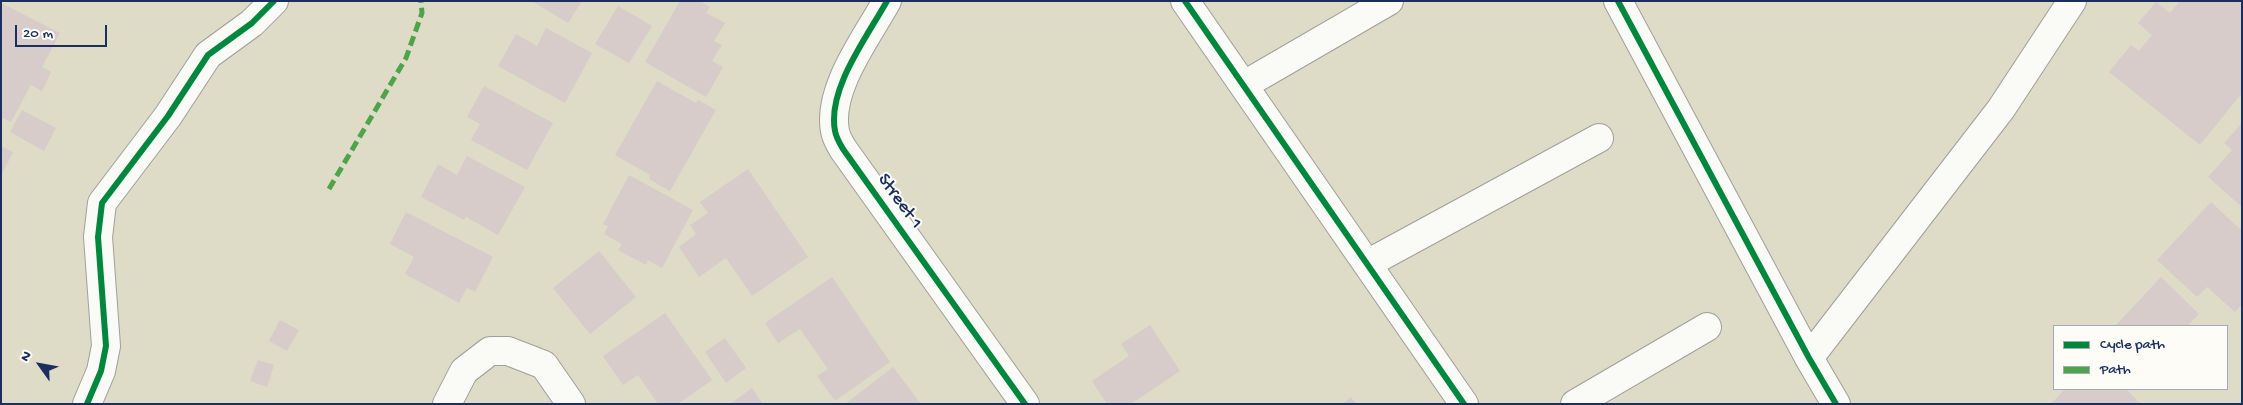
<!DOCTYPE html>
<style>
body{margin:0}
#map{position:relative;width:2243px;height:405px;overflow:hidden;background:#dedbc7;font-family:"Gochi Hand",sans-serif}
canvas{display:block}
.frame{position:absolute;inset:0;border:2px solid #1b2f5e;pointer-events:none}
.legend{position:absolute;left:2053px;top:325px;width:175px;height:65px;box-sizing:border-box;background:#fdfcf7;border:1px solid #a3aaba;margin:0;padding:6px 9px;list-style:none;font-size:15px;color:#1b2f5e}
.legend li{display:flex;align-items:center;gap:10px;height:25px}
.legend b{width:25px;border:1px solid #a3aaba}
.north{position:absolute;left:15px;top:340px;width:50px;height:50px;-webkit-text-stroke:4px #fdfcf7;paint-order:stroke;rotate:302deg;font-size:14px;font-weight:700;line-height:20px;text-align:center;color:#1b2f5e}
.north::after{content:'';display:block;margin:auto;width:18px;height:22px;background:#1b2f5e;clip-path:polygon(50% 0,100% 100%,50% 72%,0 100%)}
.scale{position:absolute;left:15px;top:25px;width:92px;height:22px;box-sizing:border-box;border:2px solid #1b2f5e;border-top:0;padding-left:6px;font-size:15px;line-height:18px;white-space:nowrap;color:#1b2f5e;-webkit-text-stroke:4px #fdfcf7;paint-order:stroke}
</style>
<div id="map">
<canvas width="2243" height="405"></canvas>
<div class="frame"></div>
<ul class="legend">
<li><b style="height:6px;background:#00873e"></b>Cycle path</li>
<li><b style="height:6px;background:#4fa44a"></b>Path</li>
</ul>
<div class="north">N</div>
<div class="scale">20 m</div>
</div>
<script>
const ctx = document.querySelector('canvas').getContext('2d');
ctx.lineJoin = 'round';
function fillPath(path, color) { ctx.fillStyle = color; ctx.fill(path, 'evenodd'); }
function strokePath(path, color, width, dash) { ctx.strokeStyle = color; ctx.lineWidth = width; ctx.lineCap = dash ? 'butt' : 'round'; ctx.setLineDash(dash || []); ctx.stroke(path); }
function write(font, color, halo, rows, align = 'center') {
  ctx.font = font + ' "Gochi Hand",sans-serif'; ctx.lineWidth = 4; ctx.setLineDash([]); ctx.textBaseline = 'middle'; ctx.strokeStyle = halo; ctx.fillStyle = color; for (const [text, x, y, turn = 0] of rows) {
    ctx.save(); ctx.translate(x, y); ctx.rotate((+turn || 0) * Math.PI / 180); ctx.textAlign = isNaN(turn) ? turn : align; if (halo) ctx.strokeText(text, 0, 0); ctx.fillText(text, 0, 0); ctx.restore();
  }
}
fillPath(new Path2D(`
 M532 1H582L568 23Z
 M680 1H700L710 7 706 13 725 23 714 41 722 45 712 61 723 67 706 97 645 62Z
 M2180 1H2242V93L2200 145 2109 72 2131 45 2139 51 2152 35 2138 23 2156 2 2170 13Z
 M1 3 60 33 42 67 51 72 42 91 31 85 11 122 1 117Z
 M618 6 652 26 629 63 595 44Z
 M546 28 592 53 565 103 498 66 516 34 537 46Z
 M657 81 696 103 698 100 716 110 670 191 649 179 650 175 615 155Z
 M484 86 553 123 527 170 471 140 480 124 467 117Z
 M22 110 56 128 44 151 10 132Z
 M2242 123V207L2208 177 2232 150 2224 143Z
 M1 146 13 152 1 176Z
 M467 156 525 187 498 235 466 217 464 220 421 197 438 164 457 175Z
 M748 169 808 257 752 296 726 258 699 277 679 247 696 234 690 225 708 213 700 202Z
 M629 175 693 210 662 268 648 260 646 265 618 250 622 244 604 234 608 226 603 224Z
 M2211 202 2242 231V304L2235 312 2207 287 2197 297 2157 260Z
 M406 212 493 257 475 292 467 288 459 303 405 274 414 257 390 244Z
 M599 251 636 297 590 334 553 288Z
 M832 277 890 362 835 401 817 376 828 369 800 329 778 343 765 323Z
 M2161 277 2199 314 2187 326H2115Z
 M665 313 712 380 678 404H658L638 375 623 385 603 356Z
 M280 320 299 330 287 351 269 341Z
 M1150 325 1180 371 1131 404H1107L1092 381 1129 356 1121 344Z
 M725 338 746 368 726 383 705 352Z
 M258 360 274 365 267 387 250 381Z
 M893 367 921 404H845Z
 M752 388 763 404H730Z
 M2065 389H2126L2141 404H2051Z
 M1351 397 1356 404H1342Z`), '#d7ccc9');
const minor = new Path2D(`
 M887 1C867 37 827 89 835 131 836 137 840 144 843 149L1025 404
 M1185 1 1464 404
 M1618 1 1809 358 1836 404
 M1244 85 1389 1
 M1367 264 1599 138
 M1809 358 2001 109 2072 1
 M87 404 101 371 106 346 98 237 102 203 168 116 208 55 252 23 274 1
 M447 404 464 371 490 351H508L544 365 571 404
 M1575 404 1707 327`);
strokePath(minor, '#9fa09a', 30);
strokePath(minor, '#fafaf7', 28);
strokePath(new Path2D(`
 M329 189 406 58 422 13 421 1`), '#4fa44a', 5, [10, 5]);
strokePath(new Path2D(`
 M887 1C867 37 827 89 835 131 836 137 840 144 843 149L1025 404
 M1185 1 1464 404
 M1618 1 1809 358 1836 404
 M87 404 101 371 106 346 98 237 102 203 168 116 208 55 252 23 274 1`), '#00873e', 6);
write('19px', '#1b2f5e', '#fdfcf7', [
 ["Street 1",899,202,54]
]);
</script>
